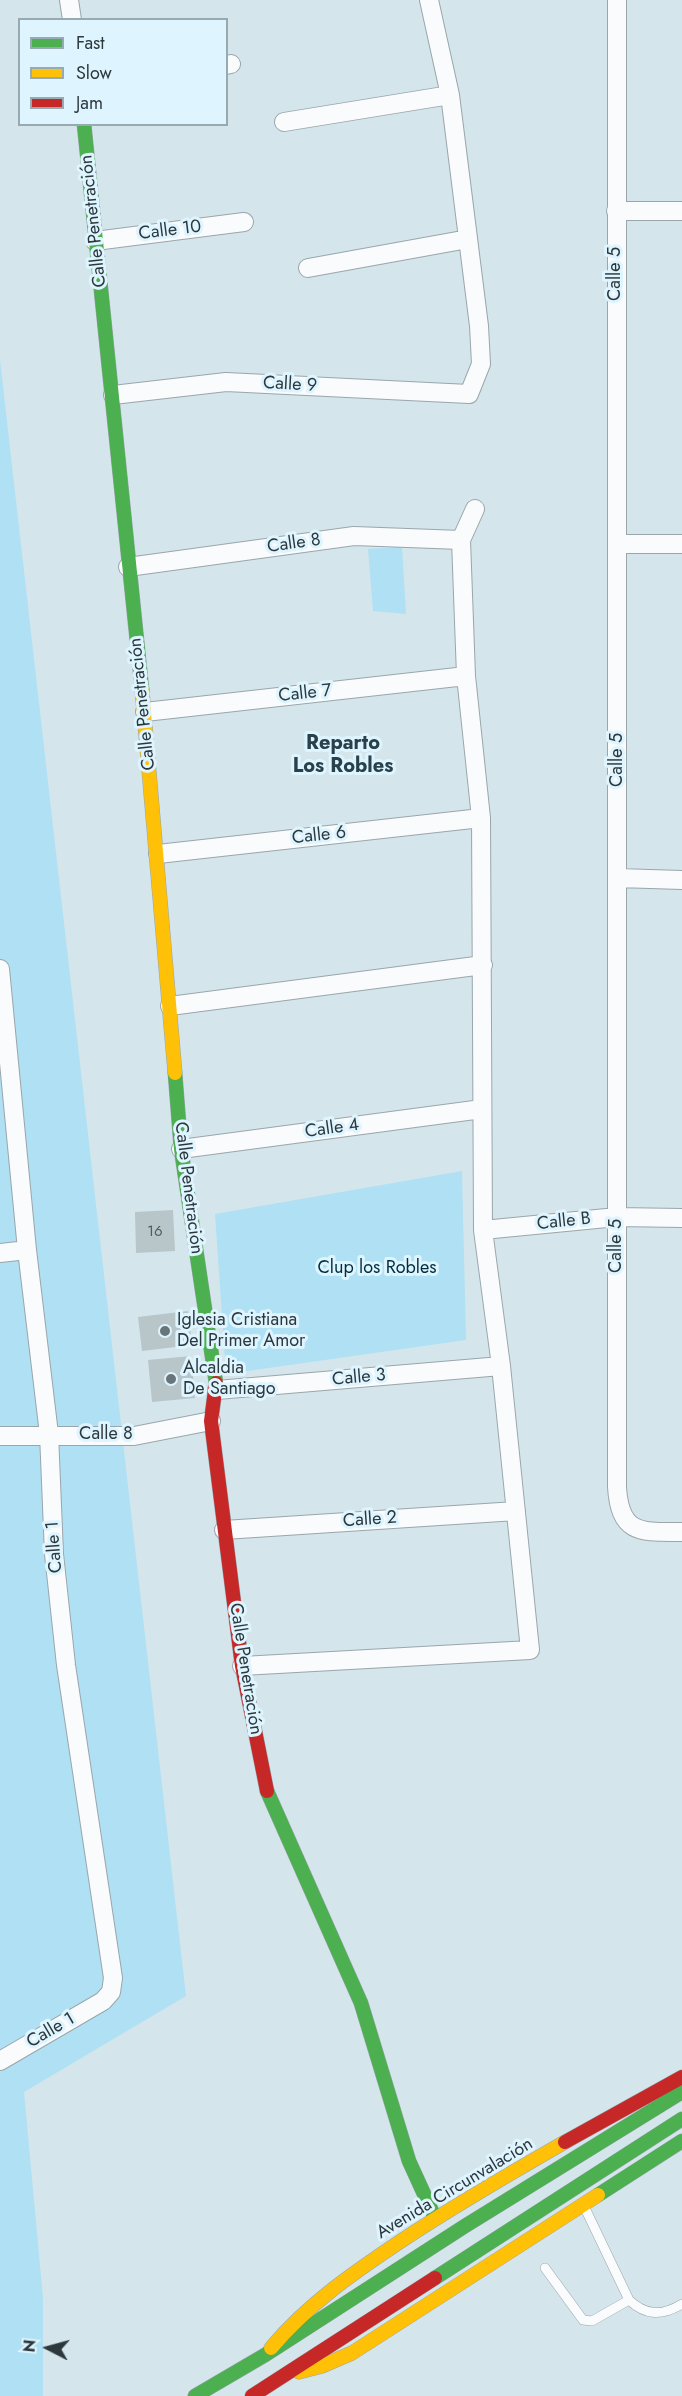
<!DOCTYPE html>
<meta charset="utf-8">
<style>
body{margin:0}
#map{position:relative;width:682px;height:2396px;overflow:hidden;background:#d5e5ec;font-family:Jost,sans-serif}
canvas{display:block}
.legend{position:absolute;left:18px;top:18px;width:210px;height:108px;box-sizing:border-box;background:#def5ff;border:2px solid #97a9b1;margin:0;padding:8px 10px;list-style:none;font-size:18px;color:#2d383d}
.legend li{display:flex;align-items:center;gap:12px;height:30px}
.legend b{width:30px;border:2px solid #97a9b1}
.north{position:absolute;left:18px;top:2318px;width:60px;height:60px;-webkit-text-stroke:4px #def5ff;paint-order:stroke;rotate:276deg;font-size:16px;font-weight:700;line-height:24px;text-align:center;color:#2d383d}
.north::after{content:'';display:block;margin:auto;width:21px;height:27px;background:#2d383d;clip-path:polygon(50% 0,100% 100%,50% 72%,0 100%)}
</style>
<div id="map">
<canvas width="682" height="2396"></canvas>
<ul class="legend">
<li><b style="height:8px;background:#4caf50"></b>Fast</li>
<li><b style="height:8px;background:#ffc107"></b>Slow</li>
<li><b style="height:8px;background:#c62828"></b>Jam</li>
</ul>
<div class="north">N</div>
</div>
<script>
const ctx = document.querySelector('canvas').getContext('2d');
ctx.lineJoin = 'round';
function fillPath(path, color) { ctx.fillStyle = color; ctx.fill(path, 'evenodd'); }
function strokePath(path, color, width, dash) { ctx.strokeStyle = color; ctx.lineWidth = width; ctx.lineCap = dash ? 'butt' : 'round'; ctx.setLineDash(dash || []); ctx.stroke(path); }
function write(font, color, halo, rows, align = 'center') {
  ctx.font = font + ' Jost,sans-serif'; ctx.lineWidth = 6; ctx.setLineDash([]); ctx.textBaseline = 'middle'; ctx.strokeStyle = halo; ctx.fillStyle = color; for (const [text, x, y, turn = 0] of rows) {
    ctx.save(); ctx.translate(x, y); ctx.rotate((+turn || 0) * Math.PI / 180); ctx.textAlign = isNaN(turn) ? turn : align; if (halo) ctx.strokeText(text, 0, 0); ctx.fillText(text, 0, 0); ctx.restore();
  }
}
fillPath(new Path2D(`
 M0 360 186 1996 24 2092 43 2298V2396H0Z
 M402 547 406 614 373 611 368 549Z
 M462 1171 466 1340 226 1374 215 1214Z`), '#b0e0f3');
fillPath(new Path2D(`
 M173 1210 175 1251 136 1253 135 1212Z
 M188 1311 192 1345 142 1351 138 1317Z
 M191 1356 195 1398 152 1402 148 1360Z`), '#b8c6ca');
const lane = new Path2D(`
 M584 2206 629 2300C646 2316 662 2316 682 2304
 M545 2268 583 2320 592 2321 629 2300`);
const street = new Path2D(`
 M69 0 72 20
 M617 0V1487C620 1535 641 1532 682 1532
 M226 65 231 64
 M284 122 450 95
 M616 211H682
 M95 241 244 222
 M308 268 468 239
 M113 395 226 382 469 394 481 364 479 326 450 95 429 0
 M618 544H682
 M128 567 354 536 461 540
 M145 712 466 676
 M158 854 481 818
 M618 878 682 880
 M0 969 27 1250 49 1434 54 1554 66 1665 113 1978 111 1992 103 2001 0 2061
 M170 1006 483 965
 M181 1149 482 1109
 M483 1230 617 1217 682 1218
 M0 1253 27 1250
 M217 1390 501 1366
 M0 1436H134L211 1421
 M224 1530 516 1511
 M242 1666 530 1650 501 1366 483 1230 481 818 466 676 461 540 475 509`);
const fast = new Path2D(`
 M84 124 142 690
 M175 1073 181 1149 216 1383
 M267 1791 361 2003 409 2161 435 2218
 M598 2195 682 2141
 M435 2278 682 2119
 M195 2396 265 2355 465 2226 682 2092`);
const slow = new Path2D(`
 M142 690 175 1073
 M271 2348C308 2304 353 2273 401 2241 454 2206 509 2174 565 2142
 M299 2372 322 2366 352 2353 598 2195`);
const jam = new Path2D(`
 M216 1383 211 1421 242 1666 267 1791
 M565 2142 682 2077
 M252 2396 435 2278`);
strokePath(lane, '#9aa6ac', 10);
strokePath(street, '#9aa6ac', 20);
strokePath(fast, '#9aa6ac', 15);
strokePath(slow, '#9aa6ac', 15);
strokePath(jam, '#9aa6ac', 15);
strokePath(lane, '#f9fbfc', 9);
strokePath(street, '#f9fbfc', 18);
strokePath(fast, '#4caf50', 14);
strokePath(slow, '#ffc107', 14);
strokePath(jam, '#c62828', 14);
for (const [x, y, r, color] of [
 [165,1331,6,"#68757a"],
 [171,1379,6,"#68757a"]
]) { const dot = new Path2D(); dot.arc(x, y, r, 0, 2 * Math.PI); ctx.fillStyle = color; ctx.fill(dot); strokePath(dot, '#def5ff', 2); }
write('15px', '#505c60', null, [
 ["16",155,1232]
]);
write('18px', '#2d383d', '#def5ff', [
 ["Calle Penetración",94,221,-96],
 ["Calle 10",170,231,-7],
 ["Calle 5",616,274,-90],
 ["Calle 9",290,385,3],
 ["Calle 8",294,544,-8],
 ["Calle 7",305,694,-6],
 ["Calle Penetración",143,704,-96],
 ["Calle 5",618,760,-90],
 ["Calle 6",319,836,-6],
 ["Calle 4",332,1129,-8],
 ["Calle Penetración",188,1188,83],
 ["Calle B",564,1222,-6],
 ["Calle 5",617,1246,-90],
 ["Calle 3",359,1378,-5],
 ["Calle 8",106,1435],
 ["Calle 2",370,1520,-4],
 ["Calle 1",55,1547,-94],
 ["Calle Penetración",245,1669,81],
 ["Calle 1",51,2031,-30],
 ["Avenida Circunvalación",455,2189,-31]
]);
write('18px', '#002e3d', '#def5ff', [
 ["Clup los Robles",377,1269]
]);
write('18px', '#2d383d', '#def5ff', [
 ["Iglesia Cristiana",177,1321],
 ["Del Primer Amor",177,1342],
 ["Alcaldia",183,1369],
 ["De Santiago",183,1390]
], 'left');
write('bold 20px', '#29414b', '#def5ff', [
 ["Reparto",343,744],
 ["Los Robles",343,767]
]);
</script>
